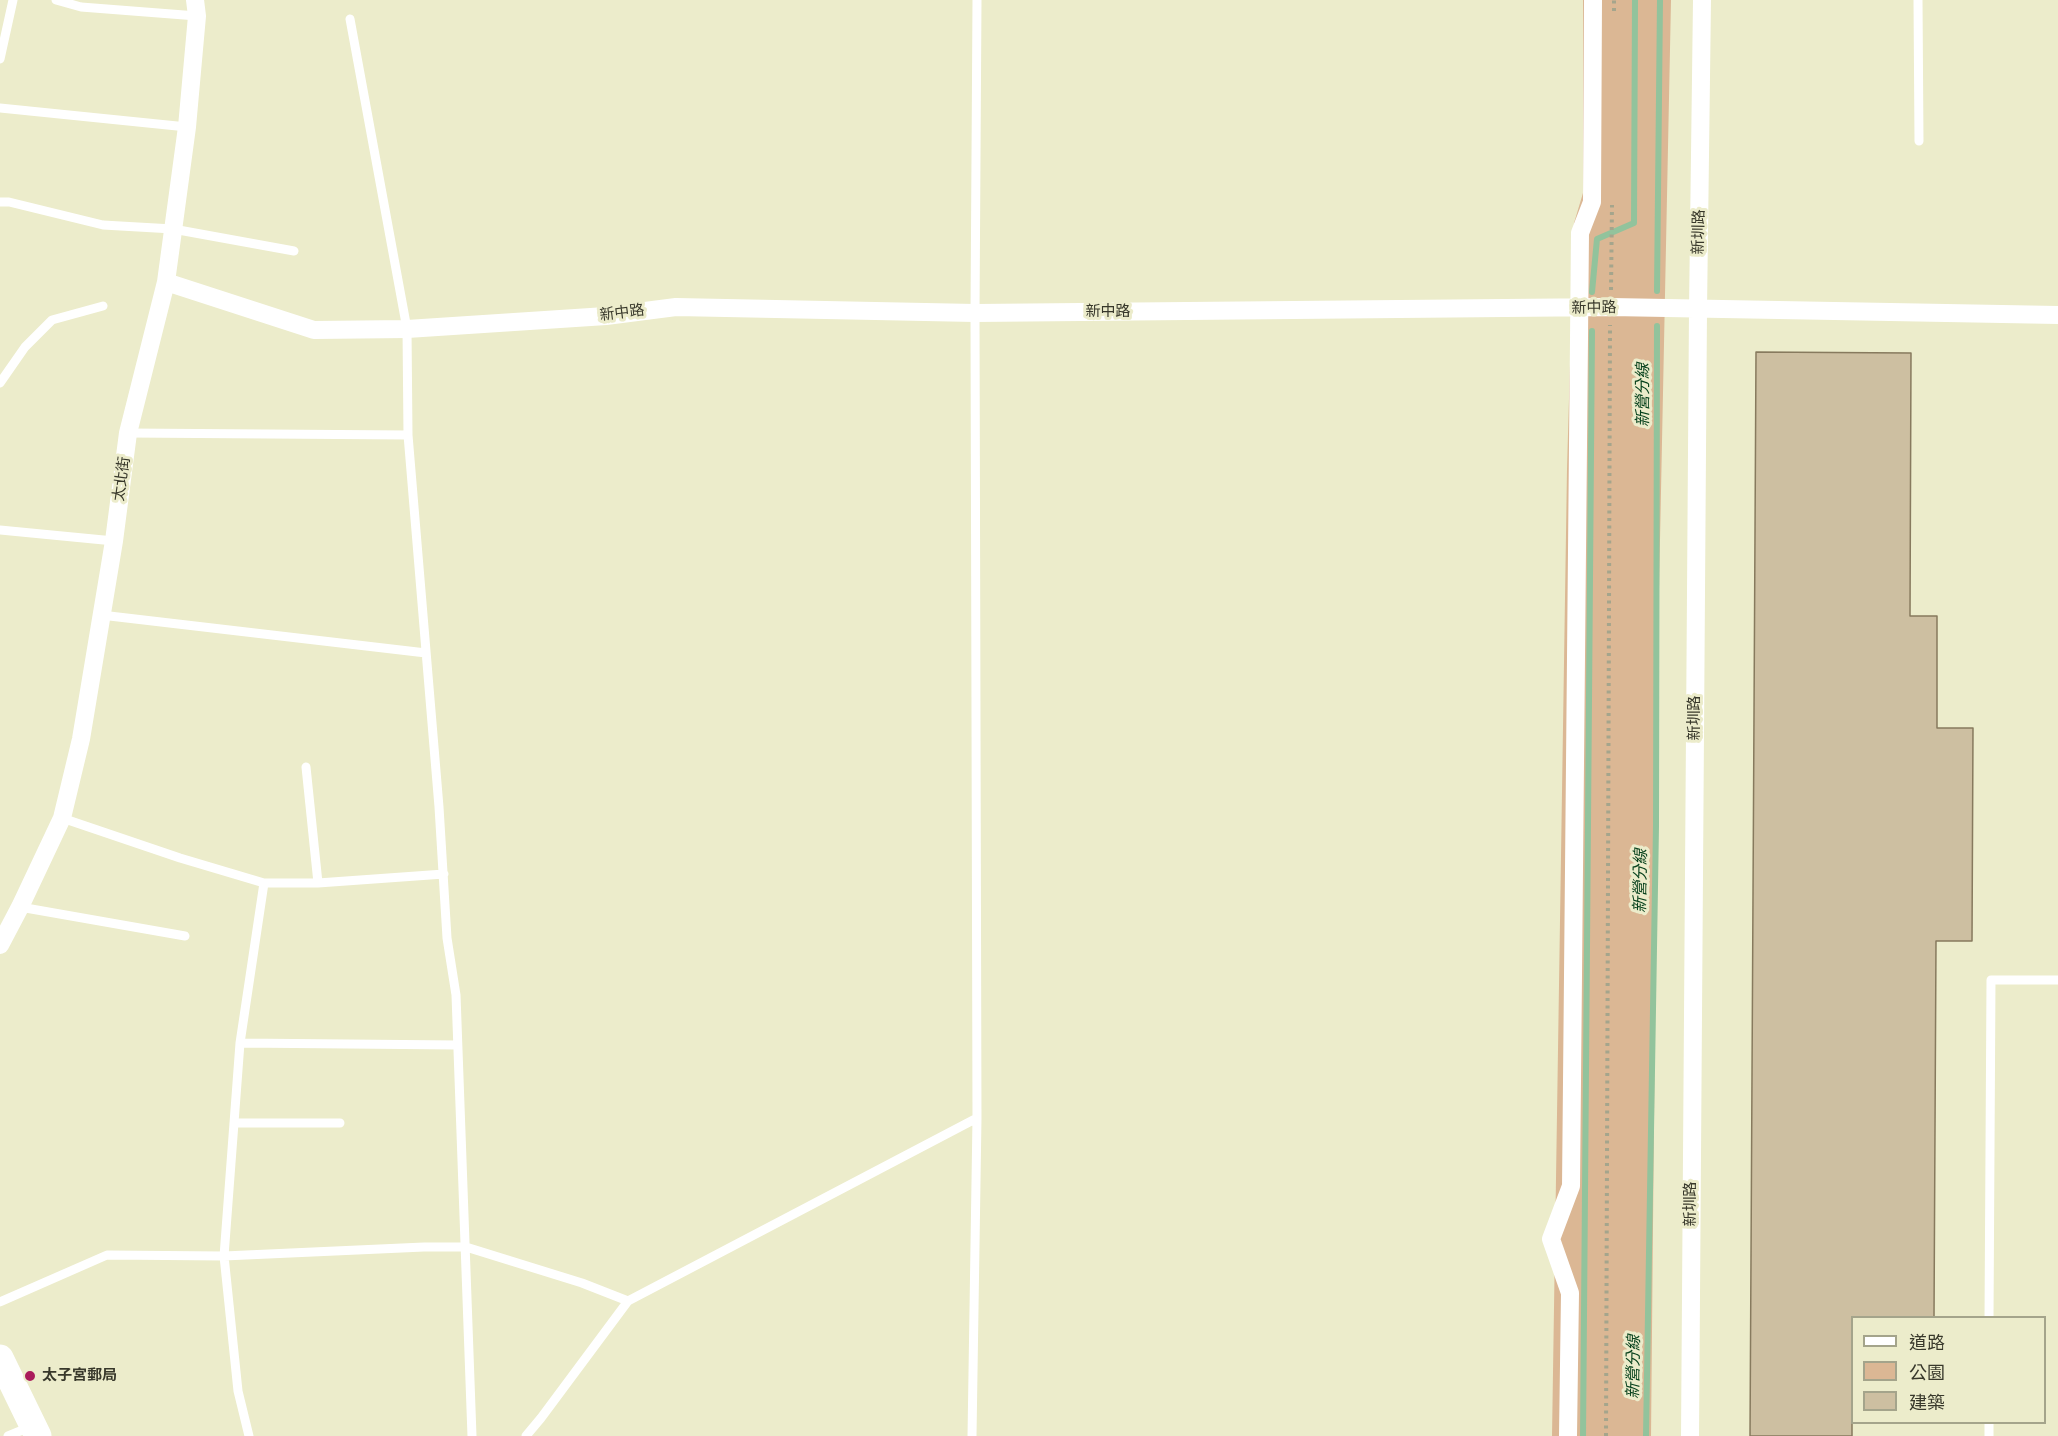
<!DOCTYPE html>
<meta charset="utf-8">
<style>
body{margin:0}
#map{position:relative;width:2058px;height:1436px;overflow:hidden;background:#ececcb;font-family:"Noto Sans","Noto Sans TC",sans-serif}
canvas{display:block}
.legend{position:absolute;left:1851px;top:1316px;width:195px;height:108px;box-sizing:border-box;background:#ececcb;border:2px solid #a4a48b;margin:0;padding:8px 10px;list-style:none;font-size:18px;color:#38382b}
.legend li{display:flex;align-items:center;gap:12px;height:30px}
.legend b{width:30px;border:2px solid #a4a48b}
</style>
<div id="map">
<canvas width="2058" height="1436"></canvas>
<ul class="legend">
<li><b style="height:8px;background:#fff"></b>道路</li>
<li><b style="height:16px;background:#dbb794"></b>公園</li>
<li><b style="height:16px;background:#cdbfa1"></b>建築</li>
</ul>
</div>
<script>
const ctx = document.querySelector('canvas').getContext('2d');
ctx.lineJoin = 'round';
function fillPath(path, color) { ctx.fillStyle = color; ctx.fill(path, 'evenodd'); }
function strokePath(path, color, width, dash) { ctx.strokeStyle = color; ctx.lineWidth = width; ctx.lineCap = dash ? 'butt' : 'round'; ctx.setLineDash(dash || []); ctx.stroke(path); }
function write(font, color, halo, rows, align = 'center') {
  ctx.font = font + ' "Noto Sans","Noto Sans TC",sans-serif'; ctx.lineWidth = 6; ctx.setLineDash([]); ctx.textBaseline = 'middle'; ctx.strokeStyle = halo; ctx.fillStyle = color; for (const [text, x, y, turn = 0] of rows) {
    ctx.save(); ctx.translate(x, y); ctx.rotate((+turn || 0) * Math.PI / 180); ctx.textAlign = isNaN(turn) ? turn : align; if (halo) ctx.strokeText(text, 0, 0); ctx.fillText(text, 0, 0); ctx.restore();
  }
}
fillPath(new Path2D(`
 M1583 0H1671L1659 589 1651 1436H1552L1567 469 1574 223 1583 193Z`), '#dbb794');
strokePath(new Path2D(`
 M1657 291 1660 0
 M1592 292 1597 239 1634 223 1635 0
 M1583 1436 1592 331
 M1646 1436 1656 826 1657 326`), '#92c39c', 6);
const building = new Path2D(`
 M1756 352 1911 353 1910 616H1937V728H1973L1972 941H1936L1934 1317H1852V1436H1750Z`);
fillPath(building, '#cdbfa1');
strokePath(building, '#877a5e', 1.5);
strokePath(new Path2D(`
 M1614 11V0
 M1611 290 1612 205
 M1606 1436 1610 325`), '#a5a58c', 4, [3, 4.5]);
strokePath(new Path2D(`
 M56 0 81 7 197 16
 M1918 0 1919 141
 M350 19 407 329 408 435 439 807 447 938 456 995 472 1436
 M0 59 13 0
 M0 108 187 127
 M0 202H9L103 225 173 229 294 251
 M0 383 25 347 52 320 103 306
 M128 433 408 435
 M0 530 114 541
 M101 615 426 653
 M306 767 318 883
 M62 818 180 858 264 883
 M20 907 185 936
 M240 1043 457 1045
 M235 1123H340
 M0 1302 107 1255 224 1256 424 1247H466L582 1283 628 1301
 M1989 1318 1991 980H2058
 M8 1436 30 1427
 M249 1436 238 1391 224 1256 240 1043 264 883H318L444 874
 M526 1436 541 1418 628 1301 977 1118
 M972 1436 977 1118 975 313 977 0
 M1989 1436V1422`), '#fff', 9);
strokePath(new Path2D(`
 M166 282 314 330 407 329 606 316 676 307 975 313 1611 307 2058 315
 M0 945 20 907 62 818 81 739 114 541 128 433 166 282 187 127 197 16 195 0
 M1568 1436 1570 1293 1551 1239 1571 1186 1580 233 1592 202 1593 0
 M1690 1436 1698 310 1702 0`), '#fff', 18);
strokePath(new Path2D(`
 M0 1358 38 1436`), '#fff', 27);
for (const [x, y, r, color] of [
 [30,1376,6,"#aa1c5b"]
]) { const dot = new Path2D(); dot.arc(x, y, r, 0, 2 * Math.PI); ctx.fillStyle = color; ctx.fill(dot); strokePath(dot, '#ececcb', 2); }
write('15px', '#38382b', '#ececcb', [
 ["新圳路",1699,232,-89],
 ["新中路",1594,308,-1],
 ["新中路",1108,312],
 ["新中路",622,313,-7],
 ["太北街",122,479,-82],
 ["新圳路",1695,718,-90],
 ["新圳路",1691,1204,-90]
]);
write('bold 15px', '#38382b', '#ececcb', [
 ["太子宮郵局",42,1376]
], 'left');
write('italic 16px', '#08421d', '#ececcb', [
 ["新營分線",1643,395,-90],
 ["新營分線",1641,881,-89],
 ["新營分線",1634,1367,-89]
]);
</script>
